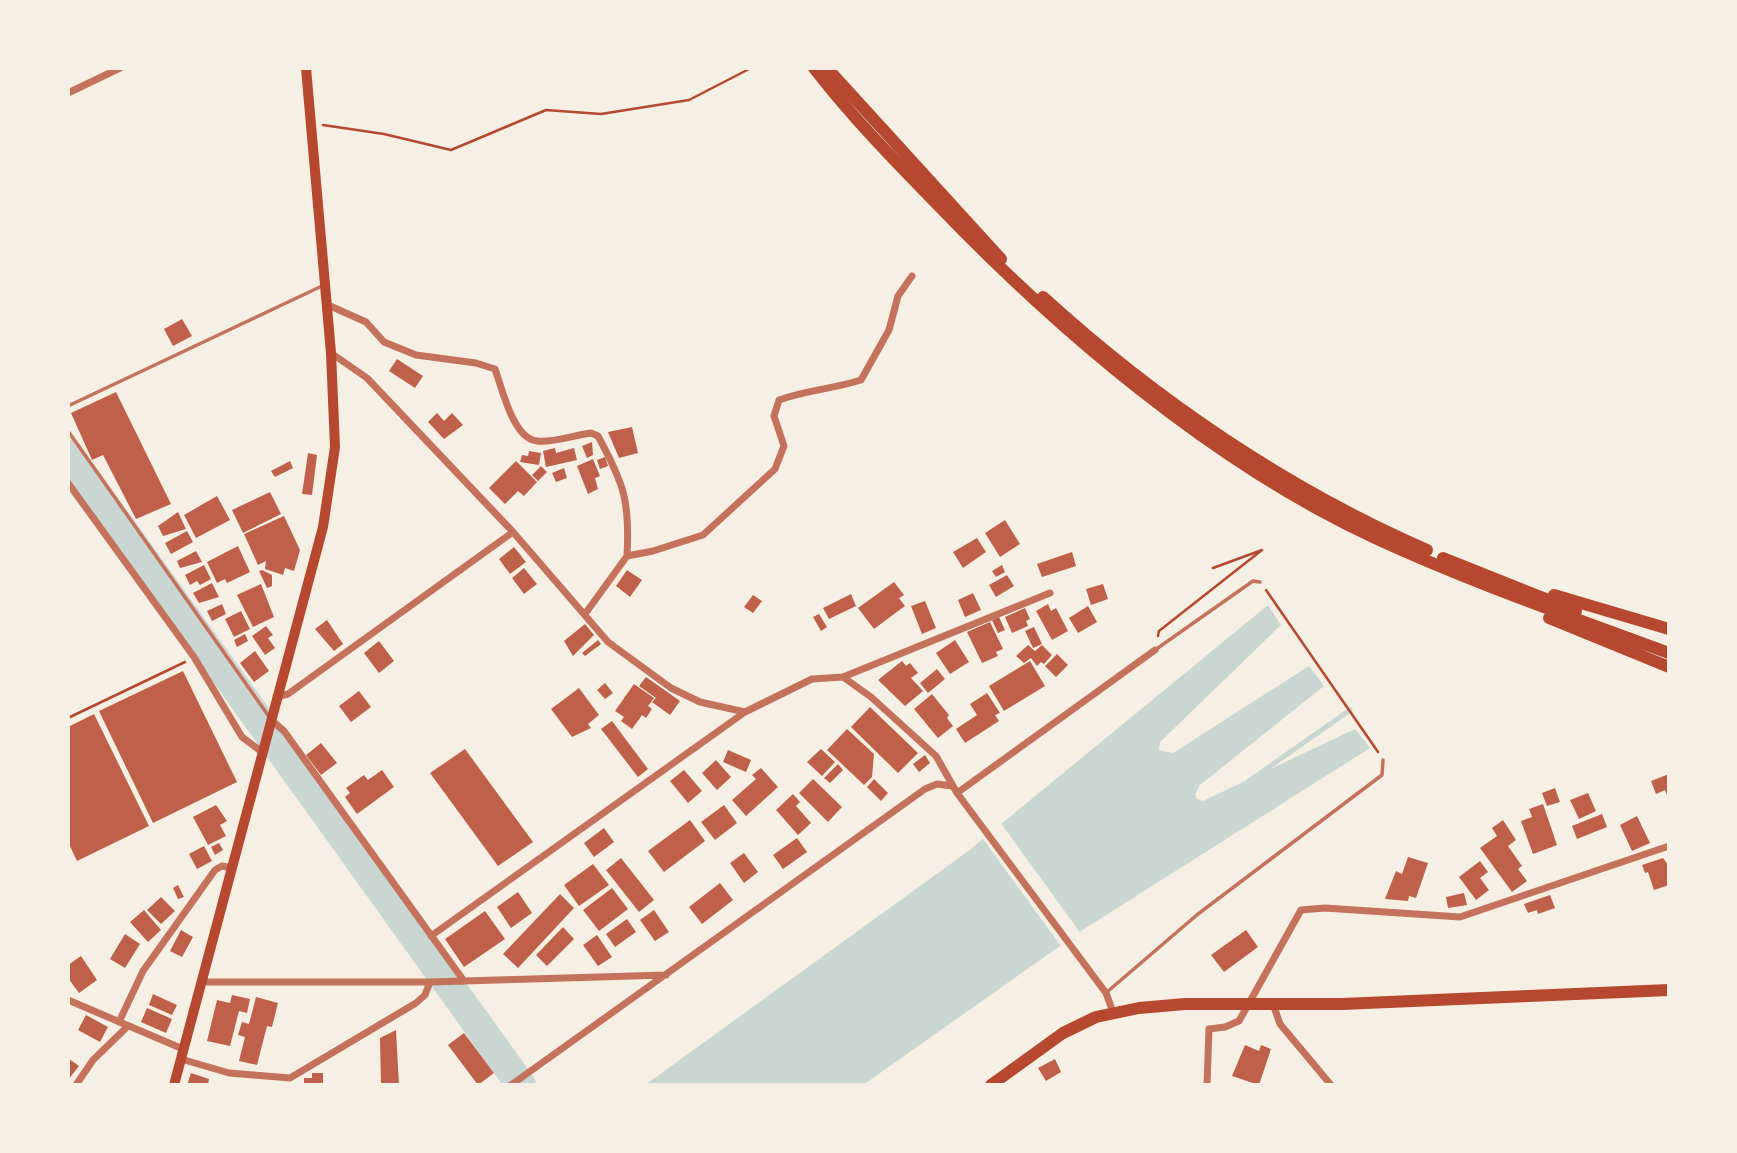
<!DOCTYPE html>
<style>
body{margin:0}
#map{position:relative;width:1737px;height:1153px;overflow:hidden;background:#f6efe4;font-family:"Work Sans",sans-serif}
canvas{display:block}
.frame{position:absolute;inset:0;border:70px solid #f6efe4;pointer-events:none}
</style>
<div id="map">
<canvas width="1737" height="1153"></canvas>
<div class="frame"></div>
</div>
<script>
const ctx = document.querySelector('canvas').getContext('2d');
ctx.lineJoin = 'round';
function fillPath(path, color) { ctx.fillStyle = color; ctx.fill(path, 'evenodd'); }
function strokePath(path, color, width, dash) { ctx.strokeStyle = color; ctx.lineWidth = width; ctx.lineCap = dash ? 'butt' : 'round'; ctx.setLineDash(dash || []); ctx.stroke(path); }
fillPath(new Path2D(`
 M1268 605 1281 625 1160 742 1159 750 1173 753 1309 666 1324 686 1200 785 1195 794 1197 799 1203 801 1355 729 1370 748 1084 929 863 1085H645L967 852Z`), '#c9d6d2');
fillPath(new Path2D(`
 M1000 822 1082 935 1063 949 981 836Z`), '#f6efe4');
strokePath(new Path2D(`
 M1249 781 1350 710`), '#c9d6d2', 5);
strokePath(new Path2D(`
 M68 454 521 1085`), '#c9d6d2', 30);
fillPath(new Path2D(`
 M182 319 192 336 173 346 164 329Z
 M397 359 423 376 415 388 389 371Z
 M116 392 171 504 136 519 103 455 92 460 71 413Z
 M437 413 444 421 452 413 463 425 444 439 428 422Z
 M632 427 638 453 619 458 608 432Z
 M592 442 593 455 587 458 582 446Z
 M555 448 556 453 574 448 577 460 546 467 543 451Z
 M529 451 541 453 539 465 520 462 522 455 528 456Z
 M308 453 317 455 312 495 302 494Z
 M605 457 608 466 600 469 597 460Z
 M593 459 600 476 595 478 598 489 588 494 577 466Z
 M290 461 293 468 275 477 271 471Z
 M516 461 537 482 524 496 518 491 505 504 489 488Z
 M541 466 547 472 538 481 532 475Z
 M564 468 567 478 556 482 552 473Z
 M270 492 281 514 243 533 232 510Z
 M217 496 230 520 196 538 184 515Z
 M178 512 186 529 163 536 158 526Z
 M284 516 300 550 294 571 285 568 283 575 265 569 266 561 258 565 244 534Z
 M1005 520 1020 544 1000 557 985 533Z
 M187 531 193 542 171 554 165 543Z
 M977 538 986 552 963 568 953 552Z
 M238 546 250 572 227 583 225 579 217 583 207 562Z
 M514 547 526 562 510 574 499 559Z
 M196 551 202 562 180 568 177 561Z
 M1072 552 1076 566 1042 577 1037 564Z
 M204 565 211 579 200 585 197 581 190 585 185 575Z
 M1002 565 1005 572 996 577 992 571Z
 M524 568 537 584 524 594 512 578Z
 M262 570 272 575V586L267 588 259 571Z
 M627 570 642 580 630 597 616 586Z
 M1007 575 1014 586 996 597 989 585Z
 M894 582 904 595 899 598 905 606 874 629 858 608Z
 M212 583 219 597 199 603 193 593Z
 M261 584 274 617 253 627 237 595Z
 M1103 584 1108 599 1091 605 1086 589Z
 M973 593 981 610 965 617 958 600Z
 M851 594 856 606 829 619 823 608Z
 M753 595 762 601 753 613 744 607Z
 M925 601 936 628 922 634 911 606Z
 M222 604 226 614 212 621 207 611Z
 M1048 604 1051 611 1056 608 1068 631 1052 640 1036 611Z
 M1088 606 1097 622 1078 633 1069 618Z
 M1025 608 1030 619 1026 621 1028 626 1012 633 1005 617Z
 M241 611 250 629 234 637 225 619Z
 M819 614 827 627 821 631 813 617Z
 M999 617 1005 630 998 633 992 620Z
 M327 620 343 644 334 651 315 629Z
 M990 622 1003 649 996 652 998 656 982 663 967 632Z
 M585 624 594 635 573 656 564 641Z
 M266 626 273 635 268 638 275 648 265 655 252 636Z
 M1034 627 1042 644 1033 648 1025 631Z
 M245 634 248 641 237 647 234 640Z
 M598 640 601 644 585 656 582 653Z
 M955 640 969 662 950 674 936 653Z
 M379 641 394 661 379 673 364 653Z
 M1028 645 1035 651 1042 645 1052 655 1044 664 1041 662 1037 666 1031 658 1024 663 1016 656Z
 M255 651 269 671 254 682 240 663Z
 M1057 654 1068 665 1056 677 1045 666Z
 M902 661 906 666 910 663 918 673 911 678 923 691 905 706 878 680Z
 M1030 661 1045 686 1004 711 989 686Z
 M937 669 945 679 928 693 920 683Z
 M183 671 237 782 153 823 99 711Z
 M646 677 680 701 670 715 652 702 656 698 639 686Z
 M605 683 613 693 605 699 597 690Z
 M634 684 654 698 648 706 652 709 646 718 642 715 632 729 621 721 624 717 615 711Z
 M579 688 599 715 588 724 591 728 572 737 551 709Z
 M359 691 371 707 351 722 339 706Z
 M987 693 1000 713 995 715 999 721 965 743 956 729 977 715 970 704Z
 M932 694 949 715 947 718 953 726 938 738 914 709Z
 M870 707 918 753 898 773 851 727Z
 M94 714 149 826 77 861 68 842V727Z
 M612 721 648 769 638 777 601 729Z
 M847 729 874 754 872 777 864 785 827 750Z
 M321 743 337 763 321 775 306 755Z
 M465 749 533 842 498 866 430 773Z
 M821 749 835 762 822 776 807 762Z
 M728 750 751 760 746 772 723 762Z
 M925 755 930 763 919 772 913 764Z
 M716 760 731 777 717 790 702 773Z
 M838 764 843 770 830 783 824 778Z
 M761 768 778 787 746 816 732 800 756 779 752 775Z
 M382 770 394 787 357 814 345 797 350 793 346 788 364 775 368 780Z
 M684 770 702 791 688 803 670 781Z
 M1669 774V798H1668L1665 790 1656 794 1651 781Z
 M813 779 842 807 828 822 799 793Z
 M874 779 888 793 881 801 867 787Z
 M1555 788 1560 802 1547 806 1542 793Z
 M1588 793 1596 811 1579 819 1570 800Z
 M793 794 800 802 796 806 811 823 798 835 776 810Z
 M1543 804 1557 845 1533 854 1521 821 1532 817 1529 809Z
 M216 805 227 821 220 825 226 836 208 845 193 817Z
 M724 805 737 823 715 840 701 822Z
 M1602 814 1607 827 1577 839 1572 826Z
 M1637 816 1650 843 1632 851 1620 825Z
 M690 820 705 841 664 872 648 851Z
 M1503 820 1516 840 1508 846 1522 866 1518 869 1527 881 1512 892 1480 848 1497 836 1492 828Z
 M604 828 614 842 594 857 584 843Z
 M797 838 807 852 783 869 773 855Z
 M219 843 223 850 215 855 211 847Z
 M204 846 212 861 197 869 189 854Z
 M744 853 758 872 744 883 730 863Z
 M1408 857 1428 863 1416 898 1409 896 1408 901 1385 899 1396 871 1402 874Z
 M621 858 654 900 639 912 606 870Z
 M1663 858 1669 866V885L1654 890 1648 872 1645 873 1642 865Z
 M1480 861 1488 872 1480 878 1489 890 1476 900 1459 877Z
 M593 864 609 885 579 906 564 885Z
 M720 883 733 900 702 924 689 907Z
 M178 885 184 897 178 899 173 888Z
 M612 888 628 909 599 931 583 910Z
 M518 892 532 913 511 928 497 907Z
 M1464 893 1467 905 1448 908 1446 897Z
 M560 894 574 908 518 968 503 954Z
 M1550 895 1555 908 1538 914 1537 910 1528 913 1524 904Z
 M161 897 175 911 161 924 147 910Z
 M144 910 161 930 148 942 130 922Z
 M654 910 669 932 655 941 640 920Z
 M485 911 505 939 464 967 445 939Z
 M627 919 636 932 615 947 606 934Z
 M563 927 574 939 547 966 536 955Z
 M181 930 193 937 182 957 170 951Z
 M1246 930 1258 947 1224 972 1211 955Z
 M125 934 140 944 125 968 110 959Z
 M597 935 612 957 598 966 583 945Z
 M81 956 97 980 79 993 68 978V965Z
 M153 994 177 1005 172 1015 149 1005Z
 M232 995 250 999 247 1013 239 1011 230 1046 207 1041 217 1000 230 1003Z
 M256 997 278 1003 272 1027 267 1026 257 1065 239 1061 245 1037 238 1035 242 1022 249 1024Z
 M147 1008 172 1019 166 1033 141 1022Z
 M86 1015 108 1027 100 1042 78 1030Z
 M396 1030 399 1085H381L380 1038Z
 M464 1033 494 1073 478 1085 448 1045Z
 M1245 1045 1259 1051 1261 1045 1271 1049 1259 1085 1232 1076Z
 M68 1058 79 1066 68 1080Z
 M1055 1059 1061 1072 1046 1081 1038 1068Z
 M191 1073 209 1079 208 1085H187Z
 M312 1073H323V1084L304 1085V1078H312Z`), '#bf614a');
strokePath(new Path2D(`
 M323 125 384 134 451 150 546 110 601 114 689 100 751 68
 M1266 590 1378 752
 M1158 636 1159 631 1262 550 1213 568
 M68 718 185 662`), '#b5482f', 2.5);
strokePath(new Path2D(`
 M68 406 322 286
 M68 431 270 718
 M1155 650 1253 581 1260 582
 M1107 992 1198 914 1382 775 1383 760`), '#c5725c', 3.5);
strokePath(new Path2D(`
 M68 93 120 68
 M328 305 366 322 384 342 416 355 476 363 495 369C502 388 513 439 537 441 553 443 575 435 591 433L598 436C624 484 630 501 627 556
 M331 353 367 378 513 532 608 642 671 688 700 702 745 712
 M68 483 194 657 242 737 262 752
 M585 614 627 556 653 551 703 535 775 469 784 446 774 416 779 400C806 390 833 389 861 380L889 330 898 296 912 276
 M843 677 871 697 936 756 957 793 1106 993 1113 1012
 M277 697 288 694 513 532
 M271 720 284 731 464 981
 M957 793 1155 650
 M431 936 745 712 812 679 843 677 1050 593
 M201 982H430L666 975
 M68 1000 183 1049
 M1273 1004 1280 1024 1331 1085
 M119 1022 143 971 215 870 222 866 232 868
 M181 1059 229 1073 290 1078 416 1003 425 995 430 982
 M76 1085 93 1060 128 1026
 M511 1085 925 789 937 784 952 786
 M1207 1085 1209 1029 1225 1027 1239 1021 1301 910 1325 908 1460 917 1669 846`), '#c5725c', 7);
strokePath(new Path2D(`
 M174 1085 323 527 335 447 331 353 306 68`), '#b5482f', 10);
strokePath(new Path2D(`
 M991 1085 1063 1033 1096 1017 1139 1008 1185 1004H1342L1669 990`), '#b5482f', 12);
strokePath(new Path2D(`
 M814 68C852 117 895 161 938 205 1059 331 1214 463 1373 537 1470 582 1569 616 1669 653
 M827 68 1001 259
 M1043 297C1156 400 1287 489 1427 550
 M1443 558 1576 611
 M1554 595 1669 629
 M1549 618 1669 667`), '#b5482f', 12);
</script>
